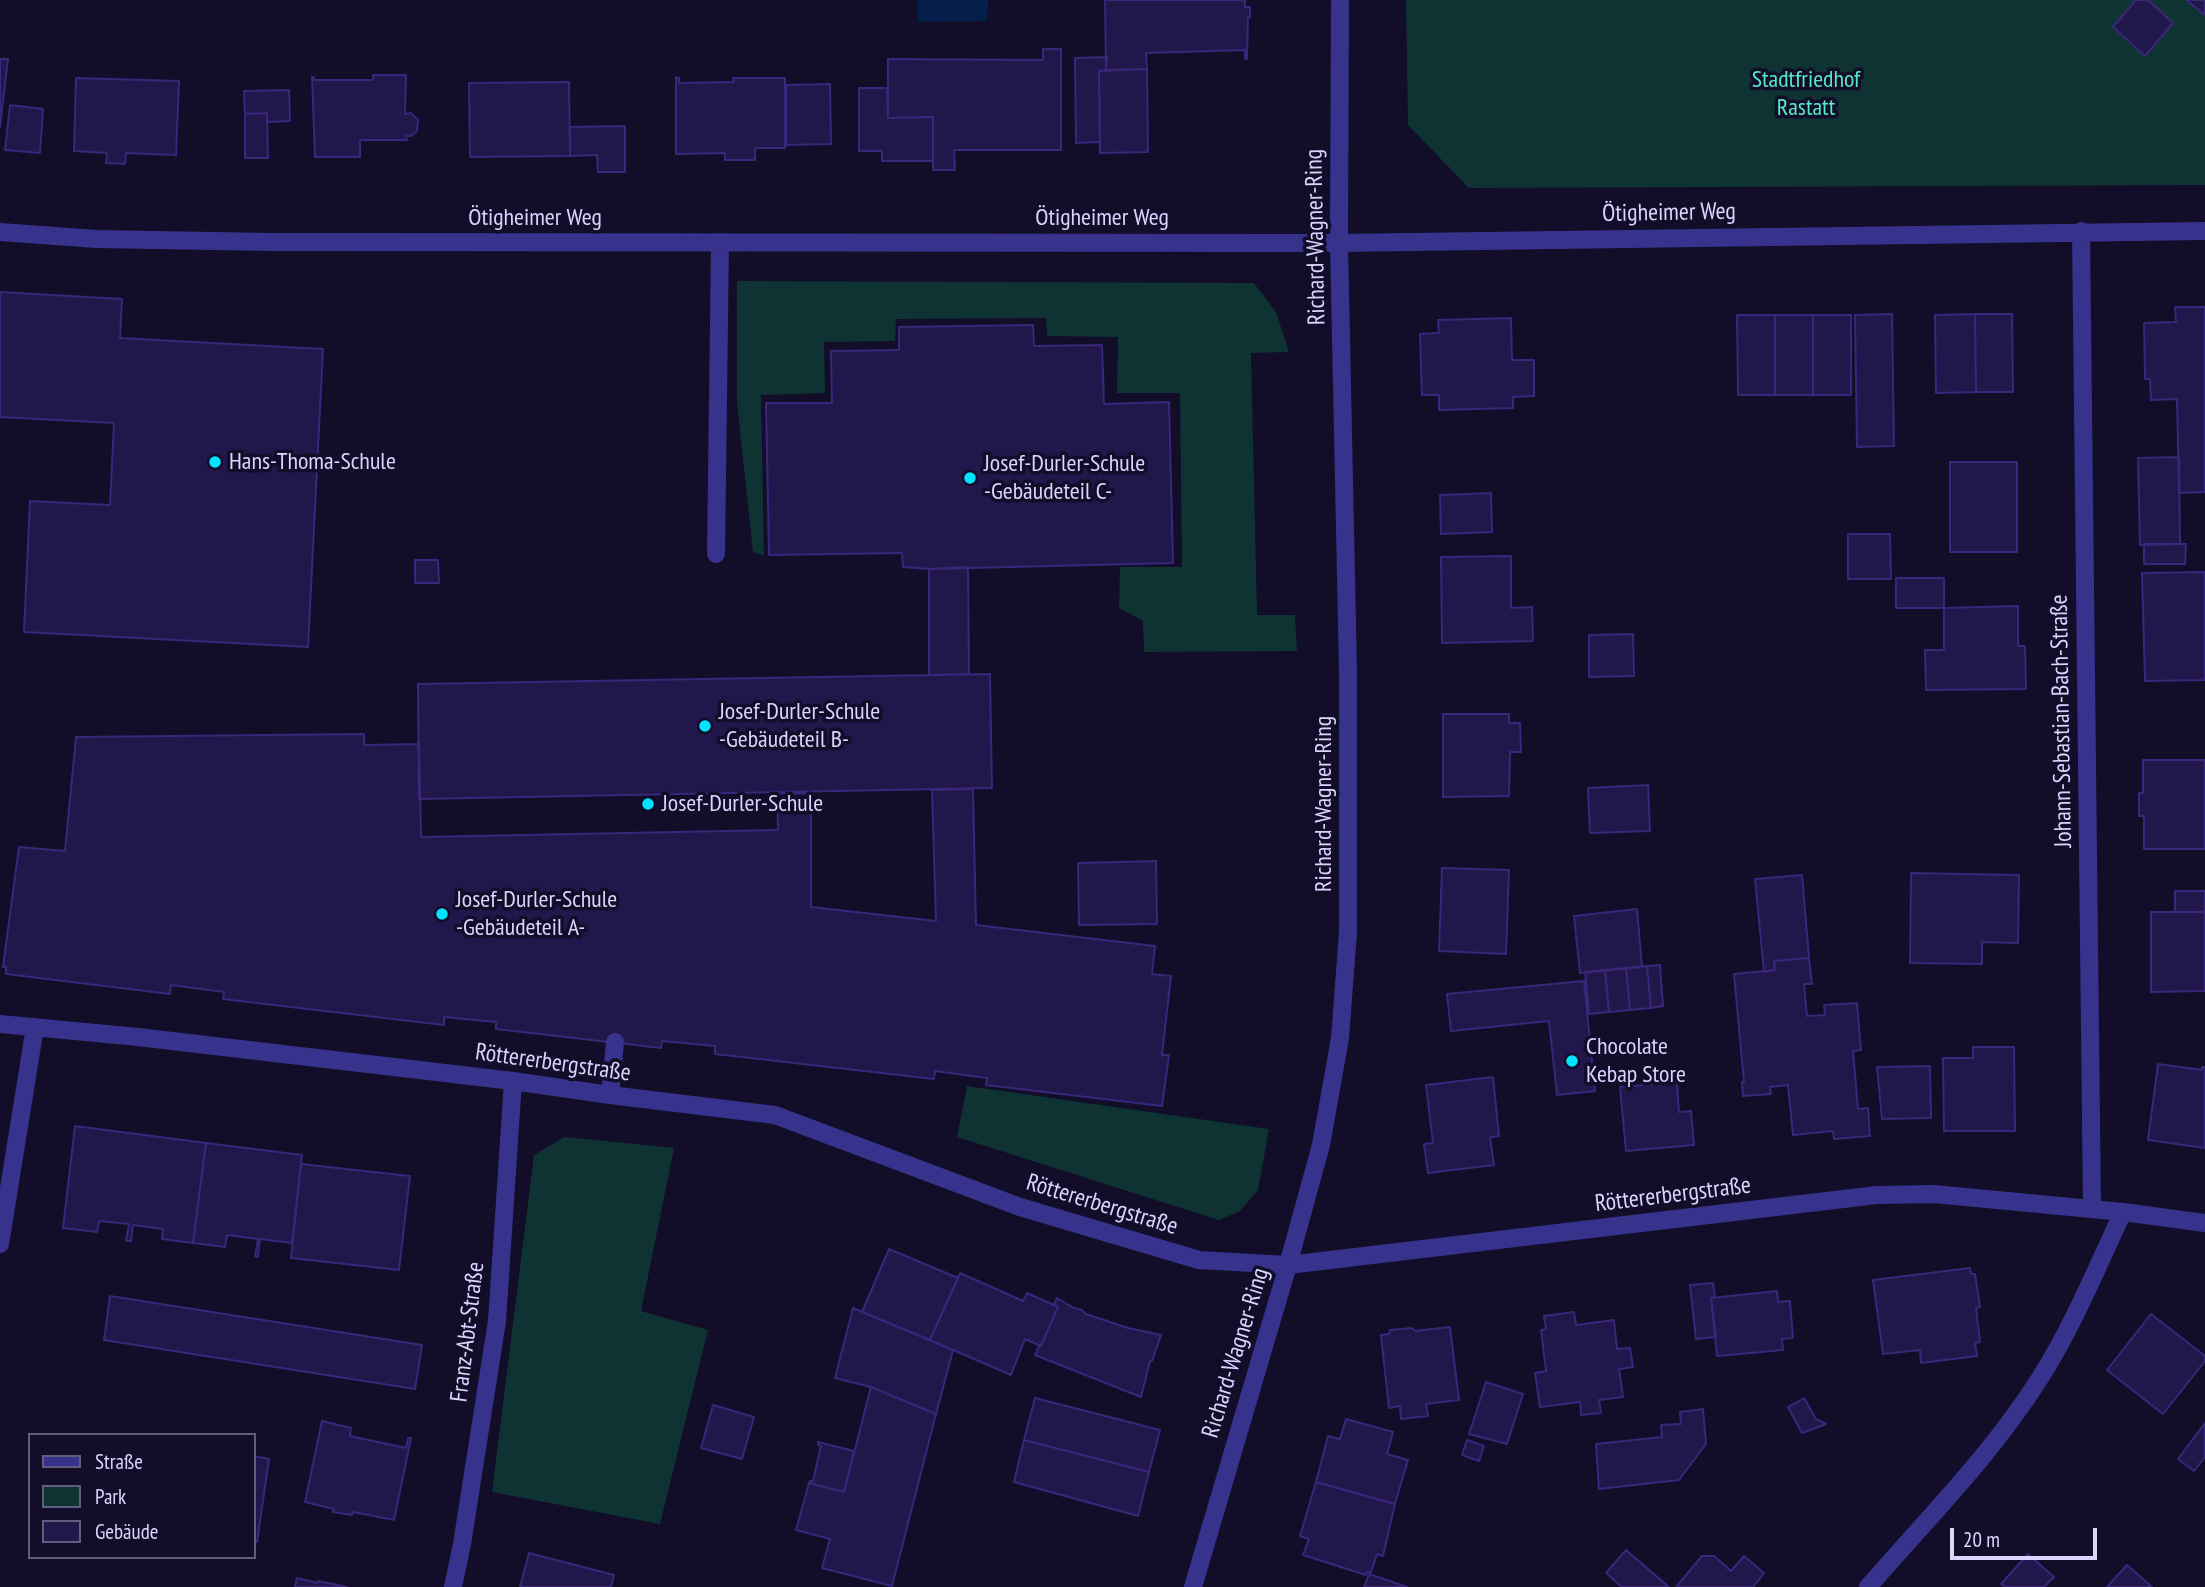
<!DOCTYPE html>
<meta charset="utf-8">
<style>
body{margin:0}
#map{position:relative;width:2205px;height:1587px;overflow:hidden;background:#120d29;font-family:"PT Sans Narrow",sans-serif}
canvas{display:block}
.legend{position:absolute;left:28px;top:1433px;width:228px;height:126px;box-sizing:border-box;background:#120d29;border:2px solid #625d7f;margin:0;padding:9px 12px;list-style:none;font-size:21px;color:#dad5ff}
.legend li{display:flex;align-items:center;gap:14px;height:35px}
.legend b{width:35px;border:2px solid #625d7f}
.scale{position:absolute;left:1950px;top:1528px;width:147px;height:32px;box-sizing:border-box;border:4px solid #dad5ff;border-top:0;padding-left:9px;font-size:21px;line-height:24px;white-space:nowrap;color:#dad5ff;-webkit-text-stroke:5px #120d29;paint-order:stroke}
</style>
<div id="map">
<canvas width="2205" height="1587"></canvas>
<ul class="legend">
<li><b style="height:9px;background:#37338c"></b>Straße</li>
<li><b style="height:19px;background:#0f3332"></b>Park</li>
<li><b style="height:19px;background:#22174b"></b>Gebäude</li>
</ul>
<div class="scale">20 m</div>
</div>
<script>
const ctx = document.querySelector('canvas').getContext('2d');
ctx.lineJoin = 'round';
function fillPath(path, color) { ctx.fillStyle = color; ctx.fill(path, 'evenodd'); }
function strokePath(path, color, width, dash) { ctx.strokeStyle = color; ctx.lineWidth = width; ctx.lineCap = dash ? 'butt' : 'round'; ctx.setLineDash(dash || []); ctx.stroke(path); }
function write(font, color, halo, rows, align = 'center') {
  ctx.font = font + ' "PT Sans Narrow",sans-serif'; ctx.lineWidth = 7; ctx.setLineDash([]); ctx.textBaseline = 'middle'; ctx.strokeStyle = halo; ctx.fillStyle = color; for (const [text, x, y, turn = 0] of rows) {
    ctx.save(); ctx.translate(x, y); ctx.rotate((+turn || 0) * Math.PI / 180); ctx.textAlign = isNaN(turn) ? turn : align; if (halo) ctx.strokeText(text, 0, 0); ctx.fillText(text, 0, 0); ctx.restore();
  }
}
fillPath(new Path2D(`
 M1406 0H2205V185L1469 188 1408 125Z
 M737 281 1254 283 1276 312 1289 352 1251 353 1257 615H1295L1297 651 1144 652 1143 621 1119 608 1120 567H1182L1180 393H1117L1118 337 1047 336 1046 318 896 319 895 341 824 342 825 393 761 395 764 556 753 552 737 402Z
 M967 1086 1269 1129 1258 1190 1240 1211 1219 1220 957 1137Z
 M565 1137 674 1148 641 1311 708 1330 660 1524 492 1492 534 1155Z`), '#0f3332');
fillPath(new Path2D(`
 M917 0H988L987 21 918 22Z`), '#051e4a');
const building = new Path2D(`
 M1105 0H1245V7H1250V17H1248L1247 59H1245V50L1146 53 1147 69 1106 70Z
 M2136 0H2148L2173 23 2145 56 2113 27Z
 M2186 0H2205V15Z
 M1043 49H1061V150H954L955 170H933V117L888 118V59L1043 60Z
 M1107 57 1106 70 1099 71 1100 142 1076 143 1075 58Z
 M0 59H8L0 127Z
 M1147 69 1148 152 1100 153 1099 71Z
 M373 75H406L405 114 411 113 418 120 417 131 411 136H406L407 140H360V157H315L312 77H314V80H373Z
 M676 77 679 78V83L734 82 733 78H785V148H755V160H725V153L676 154Z
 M76 78 179 81 176 155 126 153 125 164 106 163 107 153 74 151Z
 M569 82 570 156 470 157 469 83Z
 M830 84 831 144 786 145V85Z
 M859 88H887L888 118 933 117V161H882V151H859Z
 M289 90 290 121 267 122V113L245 114 244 91Z
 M10 105 43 109 40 153 5 150Z
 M267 113 268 158H245V114Z
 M625 126V172H598L597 155 570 156V127Z
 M0 292 122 299 120 338 323 349 308 647 24 632 30 501 110 505 114 423 0 417Z
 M2175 307H2205V492L2179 493 2177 399 2151 400 2150 379H2145L2144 323 2176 322Z
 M1892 314 1894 446 1857 447 1855 315Z
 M1975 314 1976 392 1936 393 1935 315Z
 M1975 314H2012L2013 392H1976Z
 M1737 315H1775V395H1738Z
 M1775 315H1813V395H1775Z
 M1813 315H1851V395H1813Z
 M1511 318 1512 360H1534V396L1513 397V408L1439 410V395H1422L1420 334 1439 333 1438 320Z
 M1033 325 1034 346 1102 345 1104 404 1169 402 1173 563 929 569 903 567 902 553 769 555 766 403H832L831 351 899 350V327Z
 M2179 457 2180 544 2140 545 2138 458Z
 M1950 462H2017V552H1950Z
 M1491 493 1492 532 1441 534 1440 495Z
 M1848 534H1890L1891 579H1848Z
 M2144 544H2186L2185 564H2144Z
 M1511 556V608L1532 607 1533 641 1442 643 1441 557Z
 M415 560H438L439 583H415Z
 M968 567 969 674 929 675V569Z
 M2205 572V680L2145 681 2142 573Z
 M1896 578H1944V608H1896Z
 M2018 606V646H2025L2026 689 1926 690 1925 650H1944V608Z
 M1633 634 1634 676 1589 677V635Z
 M990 674 992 788 419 799 418 684Z
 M1443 714H1509V723H1520L1521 752H1510L1509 796 1443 797Z
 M364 734V745L419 744 421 837 778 830 777 793H811V907L936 921 932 790 973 789 976 925 1155 946 1152 974 1171 976 1162 1055H1169L1162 1106 986 1085 987 1078 935 1071 934 1079 715 1054V1046L662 1041 661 1048 496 1029V1022L444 1017V1025L223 999 224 992 171 985 170 994 6 974V967H3L19 847 65 851 76 737Z
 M2143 760H2205V849H2144V816H2139V793H2143Z
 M1648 785 1650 831 1590 833 1588 788Z
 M1156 861 1157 924 1079 925 1078 863Z
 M1442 868 1509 870 1506 954 1439 951Z
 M1911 873 2019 875 2018 943 1982 942V964L1910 963Z
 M1802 875 1809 958 1774 961 1775 970 1764 972 1755 879Z
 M2175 891H2205V912H2175Z
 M1637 909 1642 967 1580 973 1574 916Z
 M2151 912H2205V991L2151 992Z
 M1809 958 1812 984H1804L1807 1016 1825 1015 1824 1005 1857 1003 1861 1050 1853 1051 1858 1109 1868 1108 1870 1136 1834 1139 1833 1131 1793 1135 1788 1085 1770 1087 1771 1094 1743 1096 1742 1082H1744L1734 974 1775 970 1774 961Z
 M1660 965 1663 1006 1651 1008 1647 966Z
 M1647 966 1651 1008 1630 1010 1626 968Z
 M1626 968 1630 1010 1609 1012 1605 970Z
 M1605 970 1609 1012 1589 1014 1585 972Z
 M1584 981 1595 1091 1557 1095 1549 1021 1451 1031 1447 994Z
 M1973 1047H2014L2015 1131H1944L1943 1058H1973Z
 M2158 1064 2202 1070V1067H2205V1148L2148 1140Z
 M1930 1066 1931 1118 1882 1119 1877 1067Z
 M1493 1077 1499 1136 1490 1137 1494 1165 1428 1173 1424 1144 1433 1143 1426 1085Z
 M1677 1082 1679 1112 1691 1111 1694 1145 1626 1151 1620 1087Z
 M75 1126 206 1143 193 1243 162 1239 163 1229 133 1225 131 1241H126L129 1224 99 1221 97 1232 63 1228Z
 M206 1143 302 1155 292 1243 260 1239 258 1257 255 1256 258 1239 227 1235 225 1247 193 1243Z
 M301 1164 410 1176 399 1270 291 1258Z
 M889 1249 958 1278 930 1340 862 1312Z
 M1970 1268 1971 1274H1975L1980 1307 1976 1308 1980 1342 1975 1343 1977 1356 1921 1363 1920 1350 1883 1354 1873 1280Z
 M960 1273 1023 1301 1027 1293 1058 1307 1041 1346 1025 1339 1011 1375 930 1340Z
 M1713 1283 1715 1297 1711 1298 1716 1337 1696 1339 1690 1285Z
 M1777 1291 1778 1302 1790 1301 1793 1338 1782 1339 1783 1350 1717 1356 1711 1298Z
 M110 1296 422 1345 415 1389 104 1340Z
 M1057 1298 1074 1308 1082 1310 1086 1314 1128 1328 1161 1335 1152 1361H1150L1141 1397 1035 1355 1039 1346H1041L1058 1307 1054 1305Z
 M853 1308 953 1350 936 1414 871 1387 835 1378Z
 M1574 1312 1576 1325 1614 1320 1617 1349 1630 1348 1633 1367 1619 1369 1623 1397 1599 1400 1601 1413 1581 1415 1580 1402 1540 1407 1535 1373 1546 1371 1541 1330 1546 1329 1544 1316Z
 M2151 1314 2205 1356V1361L2163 1414 2107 1370Z
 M1450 1327 1459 1400 1426 1404 1428 1416 1401 1419 1400 1406 1389 1408 1381 1335 1389 1334 1390 1330 1412 1328 1415 1331Z
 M1486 1382 1523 1394 1507 1444 1469 1434Z
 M871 1387 936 1414 892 1586 822 1568 830 1539 796 1530 809 1483 844 1492Z
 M1035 1398 1160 1430 1149 1472 1024 1440Z
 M1804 1398 1816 1419 1826 1424 1802 1433 1788 1407Z
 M713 1405 754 1417 742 1459 701 1448Z
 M1703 1409 1706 1444 1679 1480 1599 1489 1596 1444 1662 1437 1661 1425 1681 1424 1680 1412Z
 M1346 1419 1393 1432 1387 1454 1408 1460 1395 1504 1316 1482 1328 1436 1340 1439Z
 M322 1421 351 1428 350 1436 406 1448 408 1438H411L394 1520 353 1512 352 1515 333 1512 334 1509 305 1502Z
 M2205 1423V1457L2194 1471 2178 1459Z
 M1024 1440 1149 1472 1138 1516 1014 1482Z
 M1467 1440 1484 1446 1479 1461 1462 1455Z
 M818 1442 854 1451 844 1492 809 1483 810 1481H813L821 1446 818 1445Z
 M254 1456 269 1459 257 1542 254 1541Z
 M1316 1482 1395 1504 1383 1556 1377 1554 1371 1572H1367L1366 1575 1303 1555 1309 1539 1300 1536Z
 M1626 1550 1669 1587H1622L1606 1573Z
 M529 1553 614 1575 611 1587H520Z
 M2028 1554 2054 1577 2044 1587H2005L2001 1584Z
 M1702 1556H1714L1731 1571 1744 1556 1764 1573 1753 1587H1676Z
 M2127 1565 2152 1587H2107Z
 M1369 1574 1407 1587H1364Z
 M297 1578 317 1583 318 1581 347 1587H295Z`);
fillPath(building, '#22174b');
strokePath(building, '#38277a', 2);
strokePath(new Path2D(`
 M2081 231 2092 1209
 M0 232 96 239 272 242 1339 243 2205 231
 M716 554 720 242
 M0 1024 138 1037 513 1081 610 1095 775 1115 1020 1207 1199 1260 1288 1265 1877 1195 1934 1194 2123 1212 2205 1223
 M610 1095 615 1042
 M0 1244 35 1027
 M453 1587 462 1544 497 1321 513 1081
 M1193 1587 1288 1265 1321 1145 1340 1038 1348 932V672L1339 243 1340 0
 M1868 1587C1927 1519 1992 1454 2040 1378 2073 1326 2097 1267 2123 1212`), '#37338c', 18);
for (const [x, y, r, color] of [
 [215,462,7,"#01e4ff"],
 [970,478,7,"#01e4ff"],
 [705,726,7,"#01e4ff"],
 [648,804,7,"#01e4ff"],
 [442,914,7,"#01e4ff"],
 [1572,1061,7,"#01e4ff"]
]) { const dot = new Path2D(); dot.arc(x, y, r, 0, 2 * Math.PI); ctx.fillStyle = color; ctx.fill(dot); strokePath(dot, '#120d29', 2.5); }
write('24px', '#54ecc6', '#120d29', [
 ["Stadtfriedhof",1806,80],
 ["Rastatt",1806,108]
]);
write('24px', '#dad5ff', '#120d29', [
 ["Ötigheimer Weg",1669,213,-1],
 ["Ötigheimer Weg",535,218],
 ["Ötigheimer Weg",1102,218],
 ["Richard-Wagner-Ring",1316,237,-91],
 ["Johann-Sebastian-Bach-Straße",2062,721,-91],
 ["Richard-Wagner-Ring",1324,804,-90],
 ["Röttererbergstraße",553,1063,8],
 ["Röttererbergstraße",1673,1195,-7],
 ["Röttererbergstraße",1102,1205,17],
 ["Franz-Abt-Straße",468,1332,-83],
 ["Richard-Wagner-Ring",1236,1353,-73]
]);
write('24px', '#dad5ff', '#120d29', [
 ["Hans-Thoma-Schule",229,462],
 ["Josef-Durler-Schule",984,464],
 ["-Gebäudeteil C-",984,492],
 ["Josef-Durler-Schule",719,712],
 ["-Gebäudeteil B-",719,740],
 ["Josef-Durler-Schule",662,804],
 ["Josef-Durler-Schule",456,900],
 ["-Gebäudeteil A-",456,928],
 ["Chocolate",1586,1047],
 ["Kebap Store",1586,1075]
], 'left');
</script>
